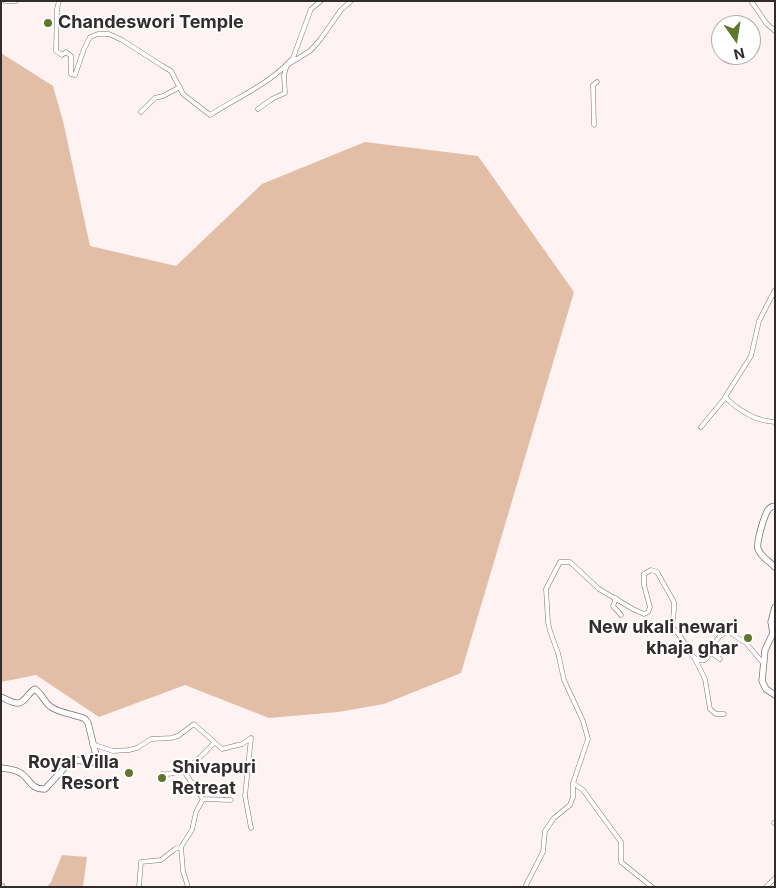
<!DOCTYPE html>
<style>
body{margin:0}
#map{position:relative;width:776px;height:888px;overflow:hidden;background:#fef2f3;font-family:Inter,sans-serif}
canvas{display:block}
.frame{position:absolute;inset:0;border:2px solid #322d2d;pointer-events:none}
.north{position:absolute;left:711px;top:15px;width:50px;height:50px;box-sizing:border-box;background:#fff;border:1px solid #adabab;border-radius:50%;rotate:167deg;font-size:14px;font-weight:700;line-height:20px;text-align:center;color:#322d2d}
.north::after{content:'';display:block;margin:auto;width:18px;height:22px;background:#5f782b;clip-path:polygon(50% 0,100% 100%,50% 72%,0 100%)}
</style>
<div id="map">
<canvas width="776" height="888"></canvas>
<div class="frame"></div>
<div class="north">N</div>
</div>
<script>
const ctx = document.querySelector('canvas').getContext('2d');
ctx.lineJoin = 'round';
function fillPath(path, color) { ctx.fillStyle = color; ctx.fill(path, 'evenodd'); }
function strokePath(path, color, width, dash) { ctx.strokeStyle = color; ctx.lineWidth = width; ctx.lineCap = dash ? 'butt' : 'round'; ctx.setLineDash(dash || []); ctx.stroke(path); }
function write(font, color, halo, rows, align = 'center') {
  ctx.font = font + ' Inter,sans-serif'; ctx.lineWidth = 4; ctx.setLineDash([]); ctx.textBaseline = 'middle'; ctx.strokeStyle = halo; ctx.fillStyle = color; for (const [text, x, y, turn = 0] of rows) {
    ctx.save(); ctx.translate(x, y); ctx.rotate((+turn || 0) * Math.PI / 180); ctx.textAlign = isNaN(turn) ? turn : align; if (halo) ctx.strokeText(text, 0, 0); ctx.fillText(text, 0, 0); ctx.restore();
  }
}
fillPath(new Path2D(`
 M1 53 53 86 63 121 90 246 176 266 262 184 365 142 478 156 574 292 461 673 384 704 338 712 269 718 185 685 99 717 36 675 1 682Z
 M62 855 87 857 83 887H47L51 882Z`), '#e2bea7');
const street = new Path2D(`
 M5 1H16
 M59 1 57 9 56 51 62 55 66 52 71 56V74L75 75 84 49 90 37 98 34H109L122 40 161 65 171 71 183 94 210 115C238 97 270 84 293 58L311 9 321 1
 M751 1 767 24 775 31
 M258 109 272 99 285 93 284 75 287 65 310 51 320 40 341 10 351 1
 M141 112 155 98 163 96 180 87
 M594 125 593 85 597 82
 M775 290 759 321 751 356 725 397C738 410 756 421 775 422
 M701 427 725 398
 M616 598 613 606 621 615
 M710 652 720 659
 M695 659 705 679 710 709 716 714H724
 M92 744 113 751 129 750 137 748 151 739 171 738 178 736 194 724 222 749 242 744 251 738 245 796 251 828
 M183 770 203 799 196 812 192 830 181 847 183 871 188 887
 M162 774C184 776 200 758 214 743
 M573 783 583 790 621 842V862L652 887
 M203 799 231 800
 M774 823 775 822
 M139 887 141 862 161 860 175 849 181 847
 M525 887 543 852 545 831 554 818 570 805 573 797V783L588 739 583 721 564 680 558 653 550 631 548 622 546 589 560 562H570L599 589 633 609 644 614 648 612 650 607 644 585V574L651 570 657 572 674 602V610L672 626C675 631 679 634 682 639 688 648 692 663 705 660 714 651 714 634 729 632L746 643 763 663
 M766 887 775 878`);
const secondary = new Path2D(`
 M775 506C771 507 771 506 768 510 764 516 756 543 758 549 761 557 769 561 775 567
 M775 607 771 622 773 633 765 650 762 681 766 689 775 695
 M1 697C6 699 12 703 17 703 25 704 28 692 35 689 42 694 44 702 51 707 62 714 74 714 85 719L88 723 98 763 76 760 68 764 45 789C32 790 30 780 22 774 16 769 8 769 1 768
 M1 887H2`);
strokePath(street, '#7e7072', 5);
strokePath(secondary, '#7e7072', 7);
strokePath(street, '#fff', 4);
strokePath(secondary, '#fff', 5.5);
for (const [x, y, r, color] of [
 [48,23,5,"#5f782b"],
 [748,638,5,"#5f782b"],
 [129,773,5,"#5f782b"],
 [162,778,5,"#5f782b"]
]) { const dot = new Path2D(); dot.arc(x, y, r, 0, 2 * Math.PI); ctx.fillStyle = color; ctx.fill(dot); strokePath(dot, '#fff', 2); }
write('bold 18px', '#322d2d', '#fff', [
 ["Chandeswori Temple",58,23],
 ["New ukali newari",738,628,"right"],
 ["khaja ghar",738,649,"right"],
 ["Royal Villa",119,763,"right"],
 ["Resort",119,784,"right"],
 ["Shivapuri",172,768],
 ["Retreat",172,789]
], 'left');
</script>
